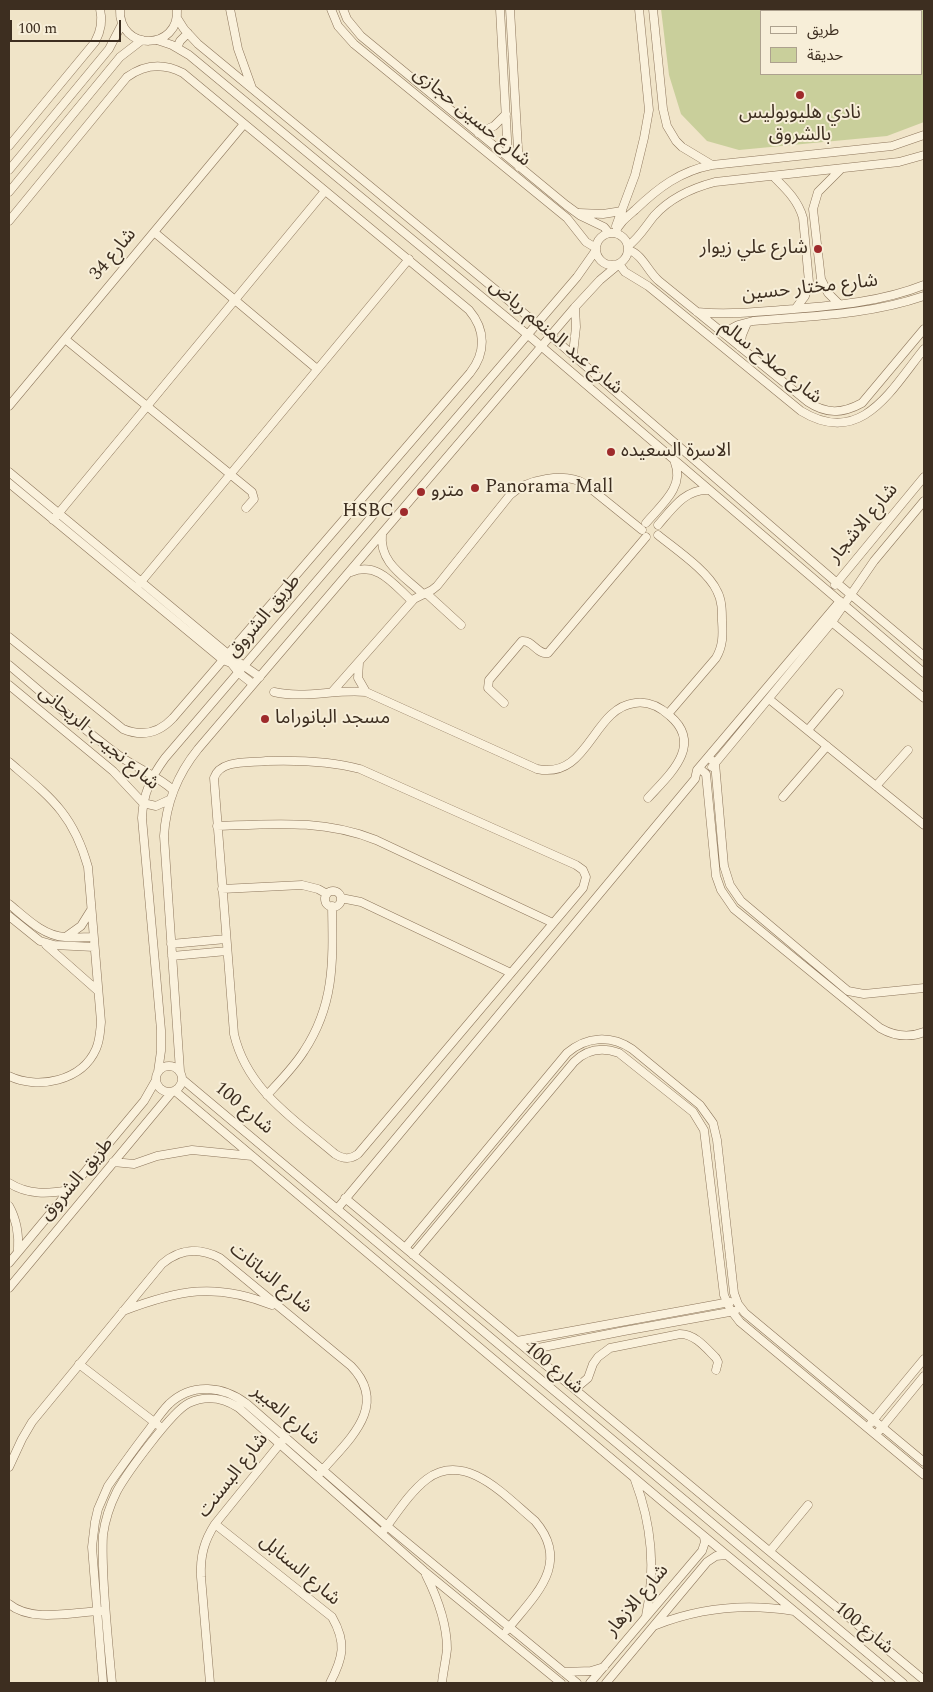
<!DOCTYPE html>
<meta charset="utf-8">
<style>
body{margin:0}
#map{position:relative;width:933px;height:1692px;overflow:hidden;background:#f0e4c8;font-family:Spectral,"Noto Sans Arabic",serif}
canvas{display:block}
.frame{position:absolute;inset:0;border:10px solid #3d2e20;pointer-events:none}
.legend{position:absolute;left:760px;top:10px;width:162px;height:65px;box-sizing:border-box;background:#f7eed8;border:1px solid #ada18e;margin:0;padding:6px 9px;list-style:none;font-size:15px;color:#3d2e20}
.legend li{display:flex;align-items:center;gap:10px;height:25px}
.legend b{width:25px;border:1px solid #ada18e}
.scale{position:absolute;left:10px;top:20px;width:111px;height:22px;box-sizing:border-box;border:2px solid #3d2e20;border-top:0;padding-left:6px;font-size:15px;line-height:18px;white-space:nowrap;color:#3d2e20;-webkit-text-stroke:4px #f7eed8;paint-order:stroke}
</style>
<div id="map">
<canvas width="933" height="1692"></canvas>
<div class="frame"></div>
<ul class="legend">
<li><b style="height:6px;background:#faf1dc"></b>طريق</li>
<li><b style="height:14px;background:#c9cf9b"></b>حديقة</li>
</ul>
<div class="scale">100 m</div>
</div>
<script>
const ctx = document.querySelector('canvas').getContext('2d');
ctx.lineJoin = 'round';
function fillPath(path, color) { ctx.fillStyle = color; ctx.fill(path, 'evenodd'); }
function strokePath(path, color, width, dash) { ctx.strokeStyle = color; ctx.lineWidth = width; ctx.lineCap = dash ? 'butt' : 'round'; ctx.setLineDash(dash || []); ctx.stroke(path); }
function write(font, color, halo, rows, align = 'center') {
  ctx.font = font + ' Spectral,"Noto Sans Arabic",serif'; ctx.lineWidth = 4; ctx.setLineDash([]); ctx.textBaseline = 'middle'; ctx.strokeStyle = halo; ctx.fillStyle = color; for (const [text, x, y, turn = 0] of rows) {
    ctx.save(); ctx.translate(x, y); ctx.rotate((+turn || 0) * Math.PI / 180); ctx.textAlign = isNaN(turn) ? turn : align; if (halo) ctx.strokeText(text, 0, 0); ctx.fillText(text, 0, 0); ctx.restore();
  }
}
fillPath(new Path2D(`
 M661 9H924V122L887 136 739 150 707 141 681 114 669 75ZM762 11H922V74H762Z`), '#c9cf9b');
const minor = new Path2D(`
 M120 9C118 52 180 51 177 9
 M230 9 238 49 252 88
 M331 9 338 26 354 44 567 218 586 242 596 248
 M343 9 347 19 361 36 566 205 581 216 604 227 609 233
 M500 9 508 157
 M510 9 519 167
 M653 9 663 109 667 126 676 141 682 147 712 165
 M177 18 184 29 198 44 537 324 837 583 924 656
 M157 40 172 45 189 55 528 335 924 673
 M177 48 180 41 188 33
 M478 133 494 126 506 114
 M9 146 95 42C101 31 103 21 100 9
 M9 170 109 49 122 24
 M773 176C786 189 798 200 803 218L809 282 805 296 796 308
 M9 192 120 57 142 40
 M579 213 603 214 622 211
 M9 221 127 77C145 64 164 63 183 73L469 310C486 330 486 353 470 373L173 718C159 733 142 737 123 729L9 637
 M616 226 635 175 644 138 649 110 639 9
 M154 232 317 369
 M596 249a16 16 0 1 1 32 0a16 16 0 1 1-32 0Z
 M615 233C619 223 627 217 635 210 658 188 680 171 712 165L892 146 924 135
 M628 246C639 238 645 227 654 216 670 198 692 188 715 182L899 162 924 155
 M629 250C643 255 648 272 659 281L808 402C826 414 842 414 862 403L924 329
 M619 264 625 272 648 286 801 411C861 448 891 390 924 349
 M839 304 828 293 821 279 813 209 818 192 841 169
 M697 312C726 315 753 312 781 310 829 306 879 303 924 285
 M723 333 738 325 753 321C810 316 869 315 924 296
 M65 339 252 492 254 499 246 508
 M740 347 742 335 747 323
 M573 354 576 327 575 307
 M9 406 244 124
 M9 472 234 659 260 677
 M9 483 223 660 231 663 239 673 253 684
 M53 520 325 191
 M646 523C660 506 685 487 675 463
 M658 525C672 509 685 489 708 490
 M382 534C379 563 404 576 423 594
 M658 535C675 549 708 571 717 591 722 600 722 611 722 621 723 635 723 646 716 658L668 714
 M351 572C378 561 394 585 412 601
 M835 585 924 477
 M136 588 409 259
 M426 593 461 625
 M828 619 924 698
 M359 663 358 678 366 692
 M9 665C46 696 82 729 121 757 138 769 158 776 173 790
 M9 685 113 771 143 803 156 806 169 800
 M274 692C304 699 336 689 366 692L537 769C589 780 592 708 635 703 648 701 660 707 670 716 704 745 669 775 648 798
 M332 692 414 599 432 590 437 586 510 495C527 479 565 472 585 484L642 530
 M769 699 924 825
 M504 703 488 688 489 680 522 641C533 640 537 655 548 653L646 537
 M808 730 839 693
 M708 757 715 763 724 866 730 885 741 901 848 991 864 994 924 988
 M266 761C297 760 330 761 360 769L576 865 583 870 586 877 583 888 358 1154C350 1160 343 1159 335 1154 294 1119 247 1090 234 1034L214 778C220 759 250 763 266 761Z
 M9 762C50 797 73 813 88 867L101 1022C100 1032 100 1040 96 1049 82 1081 38 1090 9 1076
 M712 767 832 622 874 561 924 501
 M699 768 706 774 716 876 721 890 734 909 880 1028C894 1036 909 1038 924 1032
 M876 786 908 750
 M783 797 827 746
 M217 826C273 824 323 819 376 840L553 923
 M222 889 302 885 318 889 327 894
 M325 899a8 8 0 1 1 16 0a8 8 0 1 1-16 0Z
 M341 898 361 902 511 973
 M9 904C25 917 43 936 65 937 74 938 84 937 93 937
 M9 916 40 941 54 945 94 947
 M67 936 81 926 91 910
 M171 944 226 939
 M46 945 98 991
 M172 956 227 951
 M156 1079a13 13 0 1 1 26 0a13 13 0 1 1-26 0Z
 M180 1071 164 836C166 802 177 775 198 749L575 307 600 280 618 265
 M158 1072 161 1051V1030L142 818C143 794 151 777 165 758L577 277 596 250
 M182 1079 903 1683
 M175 1091 669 1507 881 1683
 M267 1095C280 1081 294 1067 304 1051 335 1004 333 960 332 906
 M113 1162 134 1164 157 1156 192 1150 252 1156
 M9 1183C28 1195 48 1194 69 1190
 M345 1198 924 1680
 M9 1206C17 1220 19 1235 18 1251
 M337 1209 695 779 697 770 840 601
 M405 1248 567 1053C587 1036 611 1035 632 1049L700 1105 713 1123 717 1140 734 1293 738 1304 745 1313 924 1462
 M413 1255 574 1062C587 1049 602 1047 619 1053L693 1112 704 1130 724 1295 730 1309 740 1322 924 1475
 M9 1263 144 1101 156 1080
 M9 1288 172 1092
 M123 1311C178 1290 215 1282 272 1305
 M517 1341 730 1302
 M528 1350 624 1331 735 1311
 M79 1364 158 1425
 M575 1389 588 1378 593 1364 598 1357 610 1348 680 1334C695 1334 706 1348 716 1358L718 1362 716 1370
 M871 1423 924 1359
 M879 1431 924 1376
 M9 1467 22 1439 32 1422 162 1264C179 1249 199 1247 220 1258L351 1366C391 1407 346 1442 320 1473
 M635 1480C652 1525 656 1569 646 1616
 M215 1524 332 1617C347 1643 343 1658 330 1683
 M384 1530C397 1513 410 1492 427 1479 466 1450 507 1498 535 1521 572 1564 534 1596 507 1630
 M770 1551 808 1505
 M426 1575C437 1597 447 1623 447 1649 446 1660 443 1672 442 1683
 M9 1604C32 1623 73 1612 101 1611
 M656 1625C702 1607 746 1603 794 1611
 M564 1672 591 1671 604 1667
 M103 1683 92 1547 95 1522 98 1509 108 1486 115 1476C125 1462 135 1448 145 1435 153 1425 160 1413 169 1404 192 1382 224 1386 247 1404L387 1526 577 1683
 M112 1683C109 1652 106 1620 104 1588 103 1570 102 1553 103 1535 105 1520 110 1505 117 1491 127 1473 172 1411 189 1403 206 1395 224 1398 239 1408L424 1571 561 1683
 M210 1683 201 1577C200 1556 204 1541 215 1524L283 1440
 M590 1683 702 1551 705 1542 704 1537
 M606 1683 707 1562 716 1556 726 1555`);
strokePath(minor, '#8d765c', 9);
strokePath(minor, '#faf1dc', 8);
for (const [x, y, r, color] of [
 [800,95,5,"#9e2a2b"],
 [818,249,5,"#9e2a2b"],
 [611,452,5,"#9e2a2b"],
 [475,488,5,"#9e2a2b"],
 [421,492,5,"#9e2a2b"],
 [404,512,5,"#9e2a2b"],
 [265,719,5,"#9e2a2b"]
]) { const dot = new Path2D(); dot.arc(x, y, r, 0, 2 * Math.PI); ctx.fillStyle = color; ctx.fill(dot); strokePath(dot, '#f7eed8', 2); }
write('19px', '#3d2e20', '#f7eed8', [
 ["نادي هليوبوليس",800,114,"center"],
 ["بالشروق",800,136,"center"],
 ["شارع علي زيوار",808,249,"right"],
 ["الاسرة السعيده",621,452],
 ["Panorama Mall",485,488],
 ["مترو",431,492],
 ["HSBC",394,512,"right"],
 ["مسجد البانوراما",275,719]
], 'left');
write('19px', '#3d2e20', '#f7eed8', [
 ["شارع حسين حجازى",471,118,39],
 ["شارع 34",114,255,-50],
 ["شارع مختار حسين",810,289,-6],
 ["شارع عبد المنعم رياض",555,338,40],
 ["شارع صلاح سالم",770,363,38],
 ["شارع الاشجار",864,524,-50],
 ["طريق الشروق",265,617,-50],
 ["شارع نجيب الريحانى",98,739,40],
 ["شارع 100",243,1109,40],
 ["طريق الشروق",78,1180,-50],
 ["شارع النباتات",270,1279,39],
 ["شارع 100",553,1369,40],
 ["شارع العبير",285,1416,40],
 ["شارع البسنت",234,1476,-52],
 ["شارع السنابل",299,1571,40],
 ["شارع الازهار",638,1601,-50],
 ["شارع 100",863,1629,40]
]);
</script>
